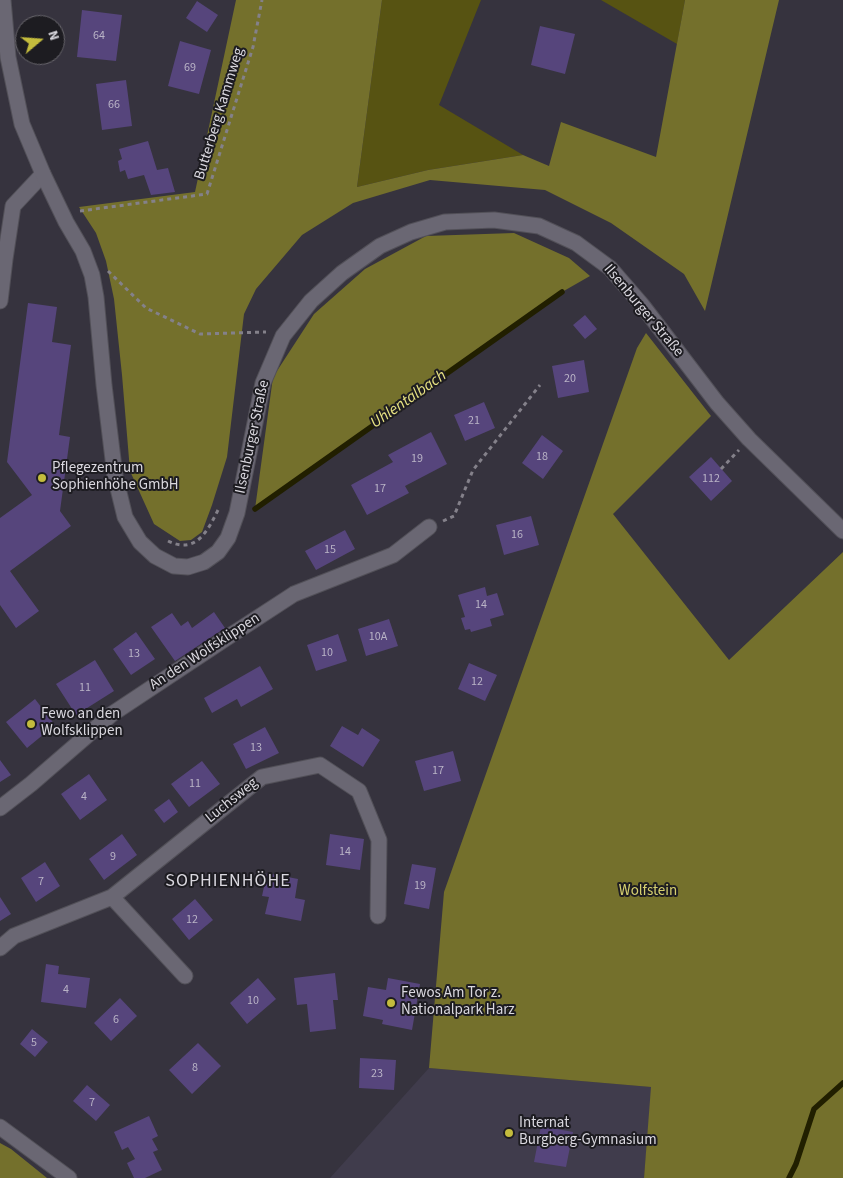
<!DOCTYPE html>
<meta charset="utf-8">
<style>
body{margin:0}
#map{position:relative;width:843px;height:1178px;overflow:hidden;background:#36333e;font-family:"Source Sans 3",sans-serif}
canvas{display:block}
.north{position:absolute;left:15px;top:15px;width:50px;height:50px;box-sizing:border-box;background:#1d1c21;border:1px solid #69676d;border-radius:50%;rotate:72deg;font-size:14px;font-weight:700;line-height:20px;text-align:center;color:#dad8df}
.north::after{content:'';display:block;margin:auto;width:18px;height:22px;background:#c4bc3d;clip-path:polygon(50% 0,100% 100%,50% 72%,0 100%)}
</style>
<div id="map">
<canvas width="843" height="1178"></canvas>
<div class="north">N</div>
</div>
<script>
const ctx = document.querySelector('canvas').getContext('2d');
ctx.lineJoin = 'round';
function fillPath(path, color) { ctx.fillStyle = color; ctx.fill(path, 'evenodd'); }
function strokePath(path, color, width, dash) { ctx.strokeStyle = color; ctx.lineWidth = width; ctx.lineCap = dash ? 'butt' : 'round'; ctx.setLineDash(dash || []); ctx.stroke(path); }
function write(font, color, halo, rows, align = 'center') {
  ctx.font = font + ' "Source Sans 3",sans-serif'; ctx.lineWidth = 4; ctx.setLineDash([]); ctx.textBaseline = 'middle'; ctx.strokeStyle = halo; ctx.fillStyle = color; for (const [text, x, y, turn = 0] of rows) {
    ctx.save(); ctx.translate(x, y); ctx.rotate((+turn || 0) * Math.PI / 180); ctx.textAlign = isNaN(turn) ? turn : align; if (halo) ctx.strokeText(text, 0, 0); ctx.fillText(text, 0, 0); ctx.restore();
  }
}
fillPath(new Path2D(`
 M429 1068 652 1087 644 1178H330Z`), '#403c4c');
fillPath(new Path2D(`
 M382 0H481L439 105 523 155 428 170 357 187Z
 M601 0H685L677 44Z`), '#575312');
fillPath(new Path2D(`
 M236 0H382L357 187 428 170 523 155 549 166 561 122 656 157 685 0H779L705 311 684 274 611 223 545 190 430 180 353 203 302 235 256 289 244 314 227 457 212 505 202 532 191 540 180 541 154 524 130 471 122 375 114 299 106 261 96 233 79 207 195 192Z
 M514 233 569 258 590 276 562 292 255 509 273 377 314 314 365 269 426 236Z
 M646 333 711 416 613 514 729 660 843 552V1178H644L651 1087 429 1068 444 892 637 348Z
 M0 1143 11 1149 47 1178H0Z`), '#74702c');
strokePath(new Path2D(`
 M255 509 562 292
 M789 1178 796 1164 814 1109 843 1083`), '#211f00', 5.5);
fillPath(new Path2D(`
 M197 1 218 15 207 32 186 18Z
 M82 10 122 15 116 61 77 57Z
 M540 26 575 34 565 74 531 65Z
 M180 41 211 50 199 94 168 86Z
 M126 80 132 126 102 130 96 84Z
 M148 141 157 170 168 168 175 192 151 195 144 175 128 179 125 170 120 172 118 161 122 159 119 149Z
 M28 303 57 307 52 342 71 345 59 435 70 437 60 511 71 526 10 571 39 611 16 628 0 605V518L32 495 7 462Z
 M585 315 597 329 585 339 573 325Z
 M584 360 589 392 558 398 552 366Z
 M484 402 495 428 465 441 454 415Z
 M431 432 447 464 405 486 409 493 367 515 351 485 393 462 388 455Z
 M542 435 563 451 543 479 522 463Z
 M711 457 732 481 711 501 689 477Z
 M531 516 539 545 504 555 496 525Z
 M345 530 355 549 316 570 305 551Z
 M485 587 487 596 497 593 504 615 490 619 492 626 471 632 470 629 465 630 461 618 465 617 458 595Z
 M214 612 225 628 175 661 151 627 172 613 181 626 188 621 192 628Z
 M389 619 398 646 366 656 358 629Z
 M136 632 155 659 131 675 113 649Z
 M338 634 347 661 316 671 307 645Z
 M95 660 114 691 76 715 56 684Z
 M469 663 497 675 485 701 458 689Z
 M260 666 273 689 241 707 237 699 212 713 204 698Z
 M35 699 55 725 27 748 6 722Z
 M342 726 358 735 362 728 380 740 363 767 330 746Z
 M265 727 279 753 246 769 233 744Z
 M453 751 461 781 424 791 415 761Z
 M0 760 11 775 0 782Z
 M202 761 220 784 189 807 171 784Z
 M89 774 107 800 80 820 61 794Z
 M169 799 178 812 164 823 154 810Z
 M122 834 137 855 104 880 89 859Z
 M330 834 364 839 360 870 326 865Z
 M45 862 60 886 36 902 21 878Z
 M412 864 436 868 429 909 404 904Z
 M267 873 298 879 295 898 305 900 301 921 265 914 269 897 262 896Z
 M0 897 11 914 0 921Z
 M195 899 213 920 189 940 172 919Z
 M46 964 59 966 58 974 90 978 86 1008 41 1002Z
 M335 973 338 1000H333L336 1029 310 1032 307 1004 297 1005 294 978Z
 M258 978 276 999 247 1024 230 1003Z
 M388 978 420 984 412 1030 382 1024 383 1020 363 1016 368 987 386 990Z
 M120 998 137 1016 111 1041 94 1023Z
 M32 1029 48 1042 35 1057 20 1044Z
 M198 1043 221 1066 192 1094 169 1070Z
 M360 1058 396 1060 394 1090 359 1088Z
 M87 1085 110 1105 96 1121 73 1101Z
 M149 1116 158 1136 152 1139 158 1150 153 1152 162 1170 145 1178H134L127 1163 135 1159 128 1147 122 1150 114 1132Z
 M541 1126 573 1132 566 1167 534 1162Z`), '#56457c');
const street = new Path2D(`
 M0 301 5 259 13 206 43 174
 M0 808 31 784 112 714 225 639 294 594 393 555 429 527
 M112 897 185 976
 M0 948 14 936 112 897 262 777 320 765 359 791 379 840 378 916
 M0 1127 69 1178`);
const secondary = new Path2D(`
 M3 0 8 57 22 124 43 174 66 222 83 251 92 275 96 297 104 385 115 476 125 517 140 542 155 556 174 566 188 567 204 562 218 552 228 538 237 513 263 383 283 336 311 301 342 273 380 246 411 232 445 222 494 220 539 226 576 243 610 268 642 305 717 403 749 439 843 531`);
strokePath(street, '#525058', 17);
strokePath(secondary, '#525058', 17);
strokePath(new Path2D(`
 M80 211 207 194 253 47 262 0
 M108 271 146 308 200 334 266 332
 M721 469 739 450
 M443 521 454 516 473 470 540 385
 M168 541C197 555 208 530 219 508`), '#84818a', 3, [4, 4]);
strokePath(street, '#6a6773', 15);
strokePath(secondary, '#6a6773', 15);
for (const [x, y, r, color] of [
 [42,478,5,"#c4bc3d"],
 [31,724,5,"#c4bc3d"],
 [391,1003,5,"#c4bc3d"],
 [509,1133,5,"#c4bc3d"]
]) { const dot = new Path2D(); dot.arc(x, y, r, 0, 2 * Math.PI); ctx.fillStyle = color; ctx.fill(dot); strokePath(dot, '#1d1c21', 2); }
write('12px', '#b9b3c6', null, [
 ["64",99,36],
 ["69",190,68],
 ["66",114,105],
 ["20",570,379],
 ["21",474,421],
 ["18",542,457],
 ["19",417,459],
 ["112",711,479],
 ["17",380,489],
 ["16",517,535],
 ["15",330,550],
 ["14",481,605],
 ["10A",378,637],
 ["10",327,653],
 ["13",134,654],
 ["12",477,682],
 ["11",85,688],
 ["13",256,748],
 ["17",438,771],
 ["11",195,784],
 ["4",84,797],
 ["14",345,852],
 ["9",113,857],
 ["7",41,882],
 ["19",420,886],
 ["12",192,920],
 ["4",66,990],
 ["10",253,1001],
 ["6",116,1020],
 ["5",34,1043],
 ["8",195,1068],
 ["23",377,1074],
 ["7",92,1103]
]);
write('15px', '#dad8df', '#1d1c21', [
 ["Butterberg Kammweg",220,114,-73],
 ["Ilsenburger Straße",643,311,50],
 ["Ilsenburger Straße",253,437,-78],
 ["An den Wolfsklippen",205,652,-33],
 ["Luchsweg",232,801,-39]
]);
write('15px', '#dad8df', '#1d1c21', [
 ["Pflegezentrum",52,469],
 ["Sophienhöhe GmbH",52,486],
 ["Fewo an den",41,715],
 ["Wolfsklippen",41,732],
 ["Fewos Am Tor z.",401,994],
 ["Nationalpark Harz",401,1011],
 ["Internat",519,1124],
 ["Burgberg-Gymnasium",519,1141]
], 'left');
write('15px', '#d6d070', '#1d1c21', [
 ["Wolfstein",648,892]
]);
write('italic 16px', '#e9e483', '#1d1c21', [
 ["Uhlentalbach",409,400,-35]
]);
ctx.letterSpacing = '1px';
write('18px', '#dad8df', '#1d1c21', [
 ["SOPHIENHÖHE",228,882]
]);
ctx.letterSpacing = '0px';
</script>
